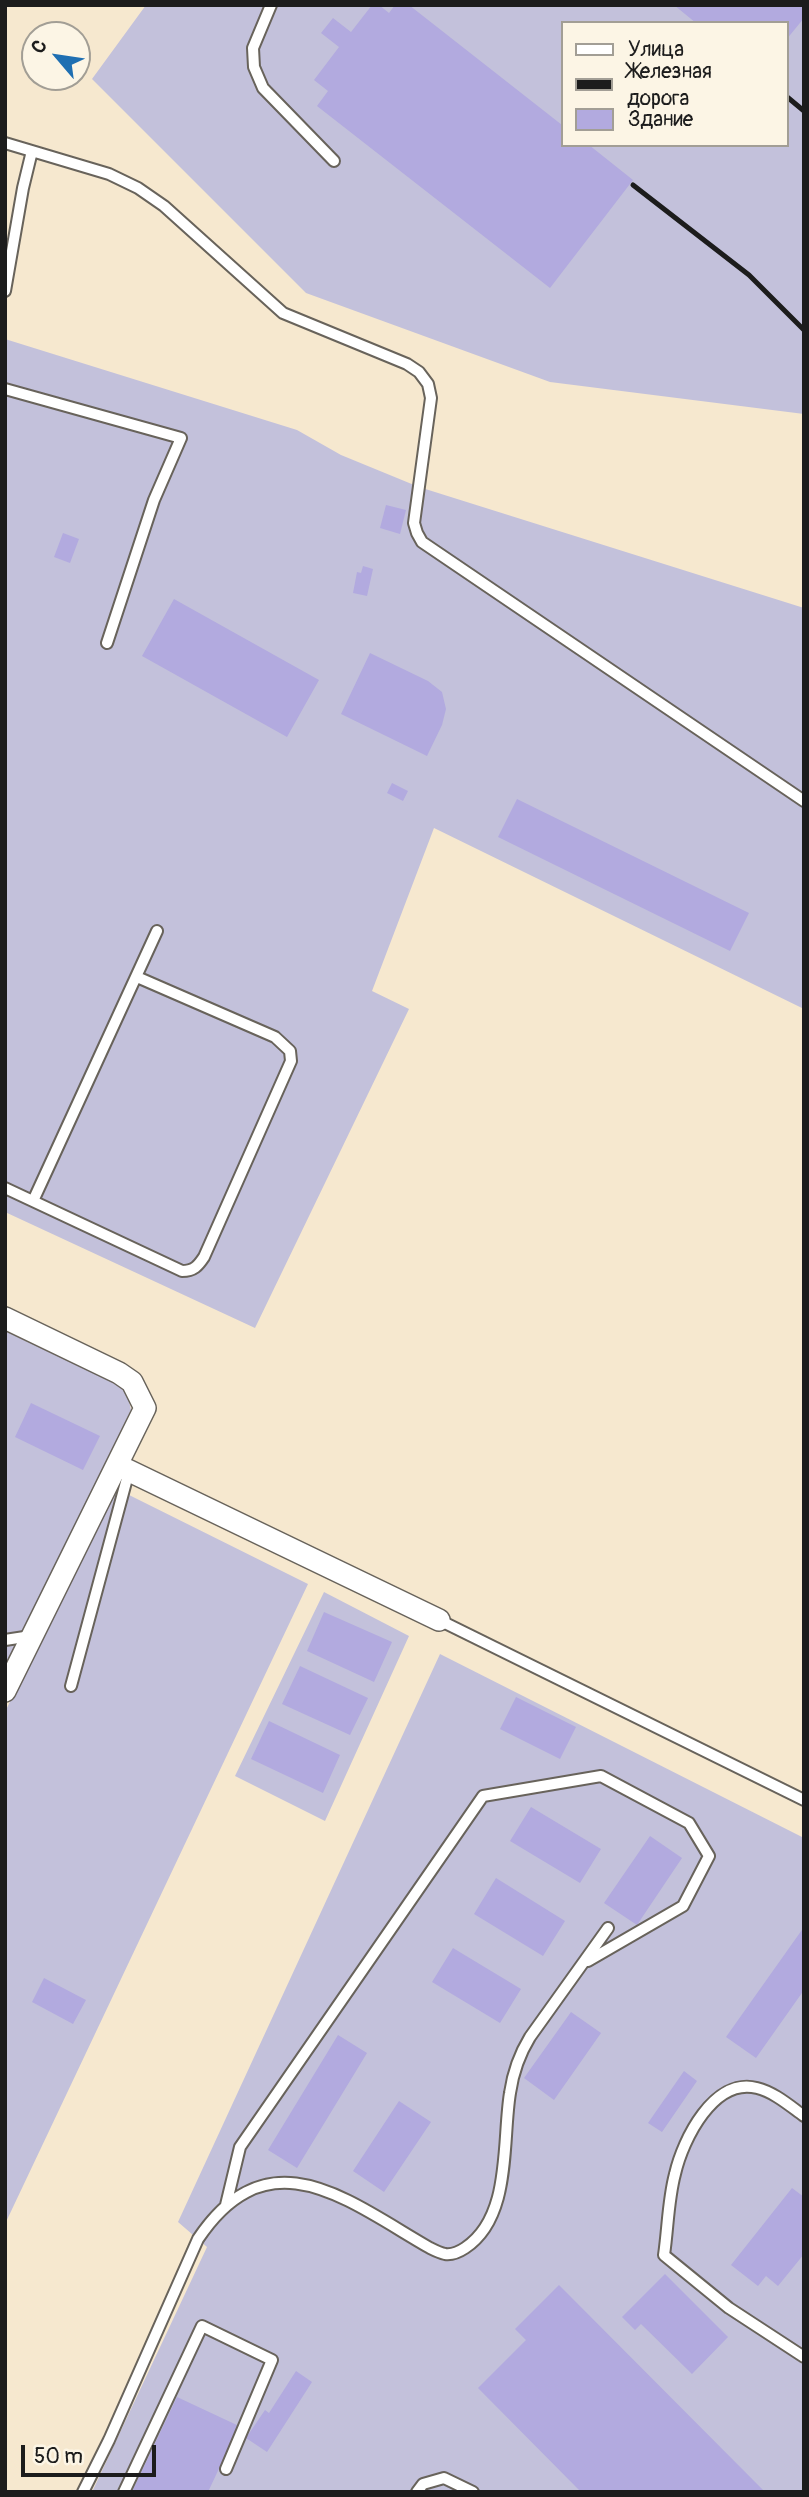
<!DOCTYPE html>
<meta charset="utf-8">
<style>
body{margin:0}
#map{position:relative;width:809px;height:2497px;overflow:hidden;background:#f6e8cf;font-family:Pangolin,sans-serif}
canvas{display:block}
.frame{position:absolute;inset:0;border:7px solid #1c1c1c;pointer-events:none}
.legend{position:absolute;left:561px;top:21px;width:228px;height:126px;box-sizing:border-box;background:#fcf5e5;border:2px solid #a29e95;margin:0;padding:9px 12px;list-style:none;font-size:21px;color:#1c1c1c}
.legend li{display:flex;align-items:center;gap:14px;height:35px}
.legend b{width:35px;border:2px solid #a29e95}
.north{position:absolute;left:21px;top:21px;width:70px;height:70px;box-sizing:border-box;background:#fcf5e5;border:2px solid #a29e95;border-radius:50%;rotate:299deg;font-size:19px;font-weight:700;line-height:28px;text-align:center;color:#1c1c1c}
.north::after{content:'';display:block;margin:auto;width:24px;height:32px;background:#1f6fb2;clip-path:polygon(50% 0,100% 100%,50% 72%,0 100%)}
.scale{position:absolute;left:21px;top:2445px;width:135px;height:32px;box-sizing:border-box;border:4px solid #1c1c1c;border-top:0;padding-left:9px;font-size:21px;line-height:24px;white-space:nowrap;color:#1c1c1c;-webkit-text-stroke:5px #fcf5e5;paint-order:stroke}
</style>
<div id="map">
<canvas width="809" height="2497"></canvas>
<div class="frame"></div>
<ul class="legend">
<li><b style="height:9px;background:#fff"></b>Улица</li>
<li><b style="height:9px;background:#1c1c1c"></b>Железная дорога</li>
<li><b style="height:19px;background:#b2aadf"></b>Здание</li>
</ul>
<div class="north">С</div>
<div class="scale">50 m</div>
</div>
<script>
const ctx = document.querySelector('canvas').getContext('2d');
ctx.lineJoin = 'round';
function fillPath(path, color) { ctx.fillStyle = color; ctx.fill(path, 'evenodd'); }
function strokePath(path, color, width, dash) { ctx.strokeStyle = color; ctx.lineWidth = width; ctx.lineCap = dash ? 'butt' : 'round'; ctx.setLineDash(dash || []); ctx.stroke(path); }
fillPath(new Path2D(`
 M146 5H804V414L550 382 306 293 92 79ZM562 23H786V145H562Z
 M5 339 297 430 341 455 419 487 804 608V1009L434 828 372 991 409 1009 255 1328 5 1212Z
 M5 1331 119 1385 128 1396 131 1410 5 1674Z
 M113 1487 308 1584 5 2224V1712Z
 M324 1592 409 1636 325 1821 235 1776Z
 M440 1654 804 1838V2492H92L207 2247 178 2222Z`), '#c3c1db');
fillPath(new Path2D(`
 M372 5H379L389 13 395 5H409L562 125V145H589L633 180 550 288 317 106 328 91 314 80 339 47 321 33 333 18 351 32Z
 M674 5H804V18L786 40V23H696Z
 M386 505 406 510 400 534 380 528Z
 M63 533 79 539 70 563 54 557Z
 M363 566 373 569 367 596 353 593 357 572 361 573Z
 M174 599 319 680 287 737 142 656Z
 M370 653 428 681 442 692 446 709 442 725 427 756 341 714Z
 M392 783 408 791 403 801 387 793Z
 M517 799 749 913 730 951 498 837Z
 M31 1403 100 1436 83 1470 15 1437Z
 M324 1612 392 1642 374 1682 307 1651Z
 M300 1666 368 1698 350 1735 282 1704Z
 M516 1697 576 1727 560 1759 500 1729Z
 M269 1721 340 1755 323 1793 251 1759Z
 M531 1807 601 1849 580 1883 510 1841Z
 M650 1836 682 1858 637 1925 604 1903Z
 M496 1878 565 1921 543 1956 474 1914Z
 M804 1927V1990L756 2058 726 2037Z
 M453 1948 521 1989 500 2023 432 1982Z
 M44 1978 86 2000 73 2024 32 2002Z
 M571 2012 601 2033 554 2100 524 2078Z
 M338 2035 367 2053 297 2168 268 2150Z
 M684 2071 697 2081 662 2132 648 2123Z
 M399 2101 431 2122 384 2192 353 2171Z
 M792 2188 804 2197V2254L778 2286 766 2276 758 2286 731 2265Z
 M665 2274 728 2337 692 2374 641 2324 635 2330 622 2317Z
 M559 2285 765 2492H581L478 2388 526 2340 515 2329Z
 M296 2371 312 2382 267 2452 246 2438 265 2410 269 2413Z
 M177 2397 239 2426 208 2492H132Z`), '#b2aadf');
const service = new Path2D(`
 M271 5 253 48 254 67 263 88 334 161
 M5 143 109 174 138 188 164 206 283 313 407 364 419 372 428 384 431 398 414 523 417 533 422 542 804 801
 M5 291 23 188 32 151
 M5 389 181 438 154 500 107 643
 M5 1188 182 1271C194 1271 198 1266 204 1257L291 1061 290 1051 275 1037 137 977
 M33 1201 157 931
 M439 1620 804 1800
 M5 1640 31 1636
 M71 1686 129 1471
 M804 2116C790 2106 774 2092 757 2088 714 2077 683 2139 675 2174 668 2200 668 2228 664 2255L729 2308 804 2357
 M226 2205 240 2147 483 1796 601 1776 689 1823 709 1856 683 1906 588 1961
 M83 2492 109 2440 198 2239C269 2133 348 2201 430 2248 434 2250 440 2253 445 2254 452 2255 459 2252 465 2248 512 2217 502 2141 510 2093 513 2072 519 2055 530 2037L608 1928
 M124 2492 202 2326 272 2360 226 2469
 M417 2492 423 2484 444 2478 473 2492`);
const minor = new Path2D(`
 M5 1318 119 1373 132 1382 145 1408 5 1691
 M117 1465 439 1620`);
strokePath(service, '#68635b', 14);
strokePath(minor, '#68635b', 24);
strokePath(service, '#fff', 10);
strokePath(minor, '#fff', 21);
strokePath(new Path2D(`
 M786 96 804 111
 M633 185 749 275 804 330`), '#1c1c1c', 5);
</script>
